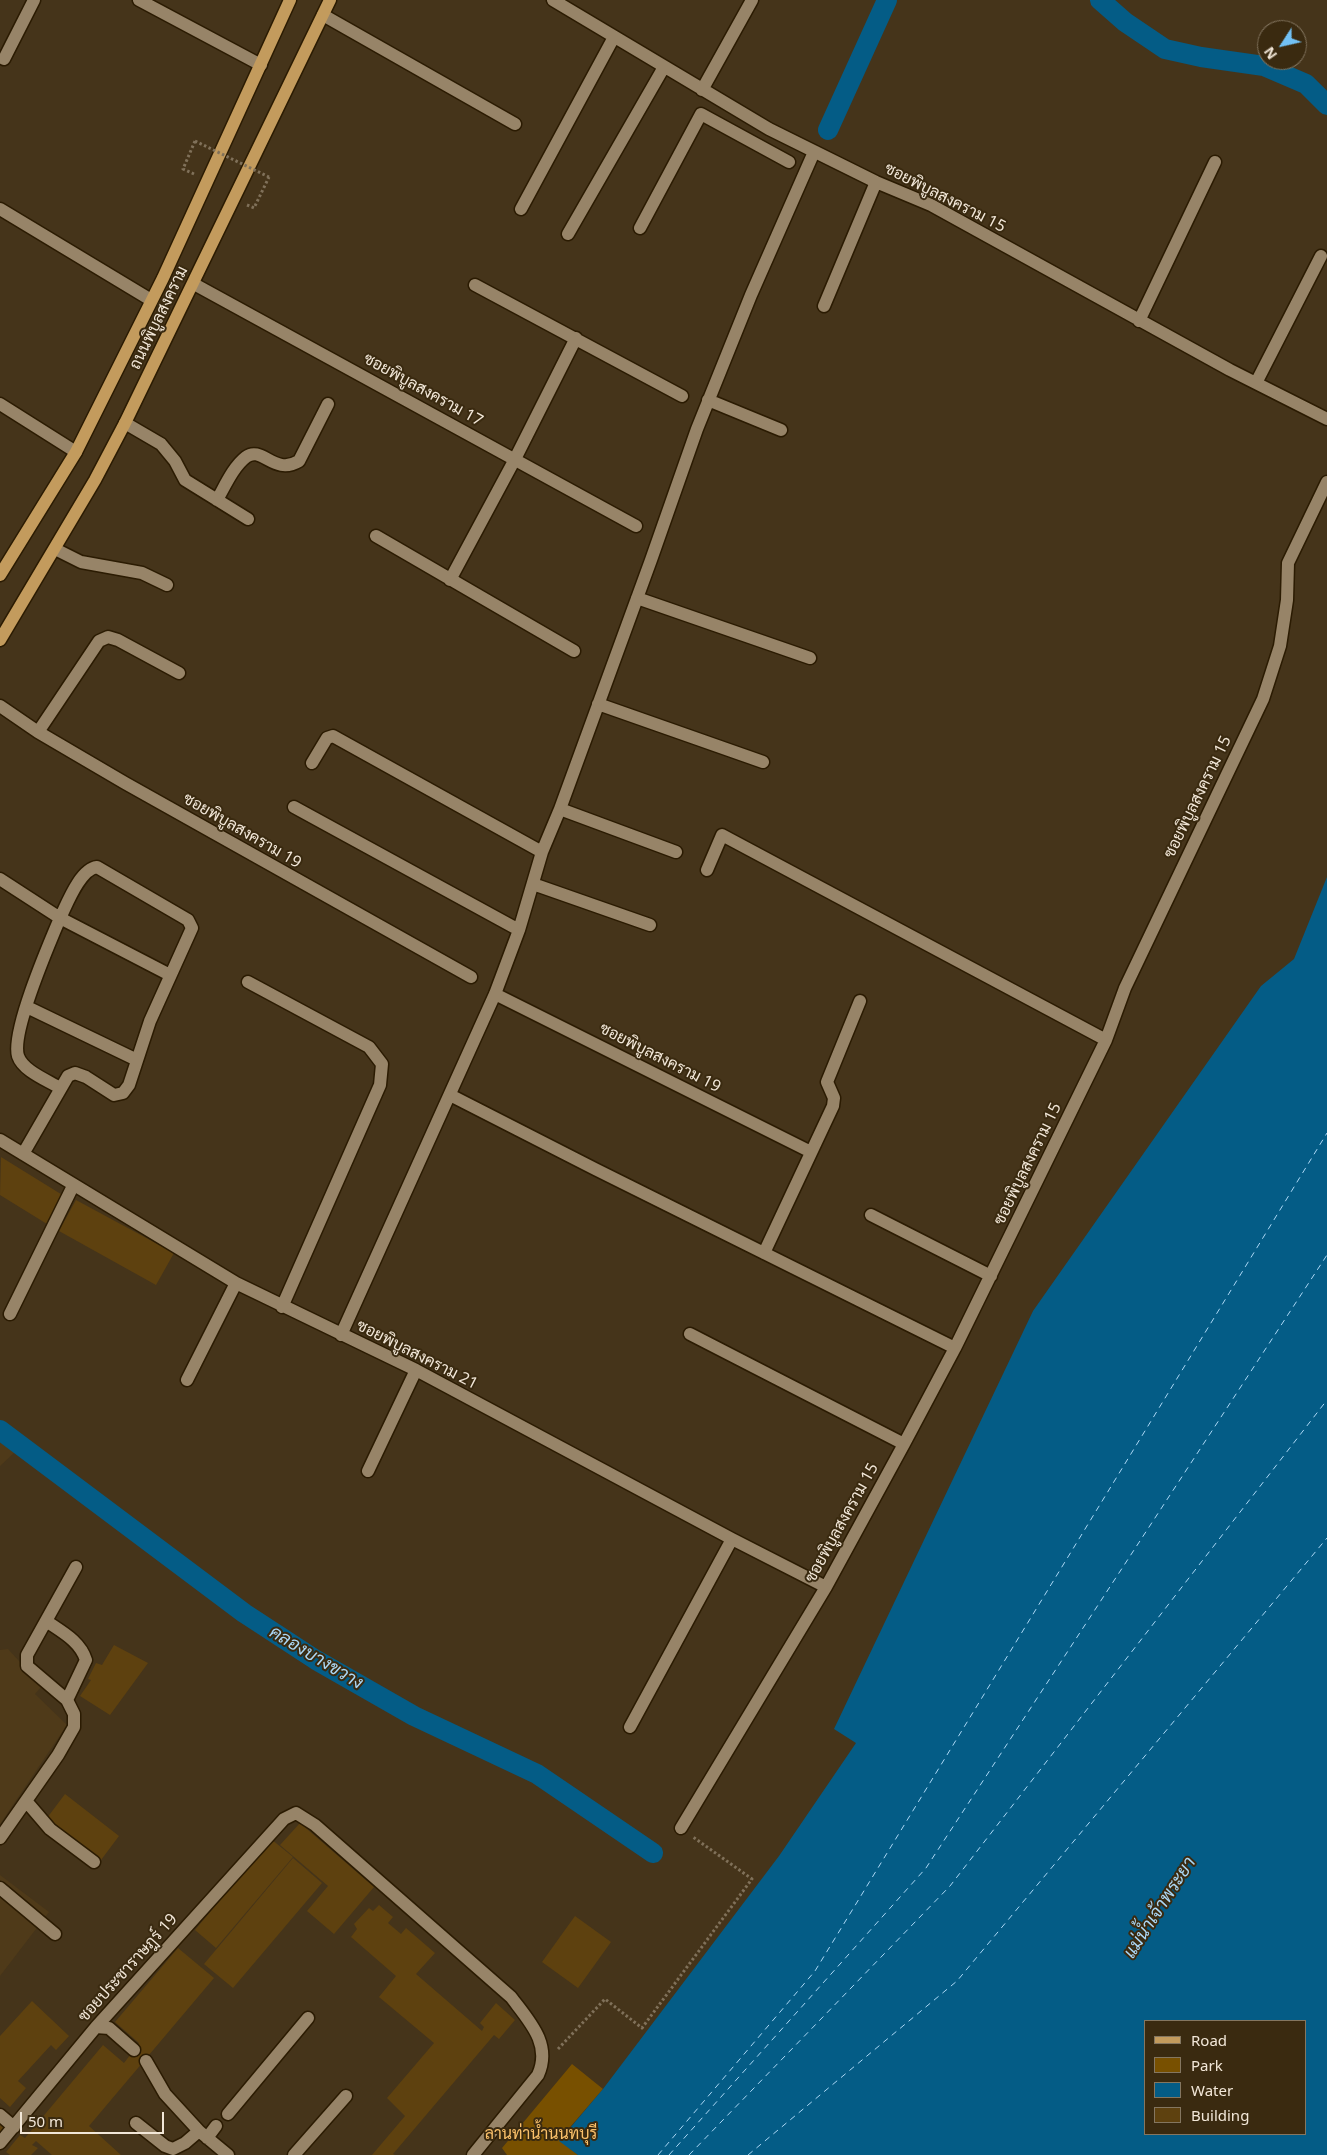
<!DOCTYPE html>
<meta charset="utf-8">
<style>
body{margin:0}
#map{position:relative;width:1327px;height:2155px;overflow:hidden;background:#45341a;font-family:"Noto Sans",sans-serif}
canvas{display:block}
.legend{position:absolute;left:1144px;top:2020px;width:162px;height:115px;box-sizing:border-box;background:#3a2a10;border:1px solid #847660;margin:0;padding:6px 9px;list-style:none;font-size:15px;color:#f2e7d8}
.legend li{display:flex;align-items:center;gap:10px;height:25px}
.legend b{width:25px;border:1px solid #847660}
.north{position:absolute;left:1257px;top:20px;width:50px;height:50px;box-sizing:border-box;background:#3a2a10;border:1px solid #847660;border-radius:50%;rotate:235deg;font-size:14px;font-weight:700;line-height:20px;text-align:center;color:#f2e7d8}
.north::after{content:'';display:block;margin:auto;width:18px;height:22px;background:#72c1f5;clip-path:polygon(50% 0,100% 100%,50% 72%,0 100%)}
.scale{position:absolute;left:20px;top:2112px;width:144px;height:22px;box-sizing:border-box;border:2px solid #f2e7d8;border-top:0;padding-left:6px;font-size:15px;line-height:18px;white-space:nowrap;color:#f2e7d8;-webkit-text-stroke:4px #3a2a10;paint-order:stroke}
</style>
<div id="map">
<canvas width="1327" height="2155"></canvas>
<ul class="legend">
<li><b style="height:6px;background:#c39b5d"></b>Road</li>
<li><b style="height:14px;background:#785000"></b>Park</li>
<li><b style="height:14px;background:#045c86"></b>Water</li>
<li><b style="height:14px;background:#5e410f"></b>Building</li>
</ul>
<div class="north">N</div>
<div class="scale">50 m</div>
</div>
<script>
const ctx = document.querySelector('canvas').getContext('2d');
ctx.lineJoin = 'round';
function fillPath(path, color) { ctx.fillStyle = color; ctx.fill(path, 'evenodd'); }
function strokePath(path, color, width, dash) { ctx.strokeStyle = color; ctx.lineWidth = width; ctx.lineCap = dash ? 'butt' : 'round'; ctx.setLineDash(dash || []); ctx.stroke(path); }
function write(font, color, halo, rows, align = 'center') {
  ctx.font = font + ' "Noto Sans",Sarabun,sans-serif'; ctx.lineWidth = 4; ctx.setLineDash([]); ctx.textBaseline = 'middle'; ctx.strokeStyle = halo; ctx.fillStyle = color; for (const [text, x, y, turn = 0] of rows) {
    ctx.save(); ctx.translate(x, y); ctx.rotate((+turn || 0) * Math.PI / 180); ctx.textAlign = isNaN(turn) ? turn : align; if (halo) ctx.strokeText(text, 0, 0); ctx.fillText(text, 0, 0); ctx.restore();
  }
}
fillPath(new Path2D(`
 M0 1442 15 1452 0 1466Z
 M8 1649 42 1686 35 1694 67 1725 0 1824V1650Z
 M0 1875 49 1912 0 1976Z`), '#4f3a19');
fillPath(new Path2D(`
 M572 2064 603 2089 559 2140 578 2155H507L502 2148Z`), '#785000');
fillPath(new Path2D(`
 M1327 877V2155H578L559 2141 603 2089 779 1856 856 1743 834 1729 1033 1311 1261 986 1294 959ZM1146 2021H1306V2134H1146Z`), '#045c86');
strokePath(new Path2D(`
 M1100 0 1125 22 1165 49 1201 57 1264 66 1306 84 1327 105
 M828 130 887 0
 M0 1430 244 1613 316 1660 414 1716 537 1774 653 1853`), '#045c86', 20);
strokePath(new Path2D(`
 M658 2155 815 1971 1327 1133
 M669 2155 926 1868 1327 1255
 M689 2155 950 1886 1327 1400
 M748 2155 957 1981 1327 1538`), '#abd7f5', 1, [6, 5]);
fillPath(new Path2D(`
 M1 1157 64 1196 47 1224 0 1195Z
 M76 1200 174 1253 156 1285 59 1231Z
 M114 1645 148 1663 110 1715 80 1696 91 1680 88 1679 96 1663 102 1665Z
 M65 1794 119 1836 101 1860 47 1818Z
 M300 1823 374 1887 334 1934 307 1911 328 1886 280 1845Z
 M271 1839 293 1857 216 1948 195 1930Z
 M293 1858 322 1883 233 1988 204 1964Z
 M379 1905 393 1917 388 1923 401 1934 406 1928 435 1953 416 1974 482 2031 484 2027 480 2023 496 2003 515 2020 499 2039 494 2035 393 2154 395 2155H372L405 2116 387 2098 434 2043 379 1997 396 1976 351 1937 357 1929 354 1924 369 1908 373 1911Z
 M575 1916 611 1942 578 1988 542 1962Z
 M178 1948 214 1978 89 2126 121 2155H52L36 2141 32 2145 38 2148 31 2155H10L6 2152 20 2135 25 2138 103 2045 124 2063 134 2050 139 2043 115 2022Z
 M32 2001 69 2036 56 2050 51 2045 18 2081 26 2088 10 2107 0 2098V2036Z
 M0 2118 10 2126 0 2138Z`), '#5e410f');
const minor = new Path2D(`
 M139 0 261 65
 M553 0 769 129 876 182 931 205 1230 370 1327 419
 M323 15 515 124
 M4 59 34 0
 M702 90 752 0
 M0 209 151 300
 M521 209 614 37
 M640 228 701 114 789 162
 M568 234 664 67
 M194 284 636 526
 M475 285 682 396
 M824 306 876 182
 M1139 321 1215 162
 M1256 383 1321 256
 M708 400 781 430
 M0 404 76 452
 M125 423 161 444 175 461 185 480 248 519
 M217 500C225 486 233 467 246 457 262 445 274 476 299 461L328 404
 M376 536 574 651
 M55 549 81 562 142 573 167 585
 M450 580 515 459 576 338
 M637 598 810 658
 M598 704 763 762
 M0 706 38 732 125 783 471 977
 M38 732 99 641 108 637 118 640 179 673
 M312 763 327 738 333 736 542 852
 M294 807 519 930
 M560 809 676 852
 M707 870 722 835 1106 1040
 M0 879 60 918C67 904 80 869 97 867L188 920 192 928 150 1021 129 1085 123 1093 114 1095 86 1077 75 1073 68 1076 23 1154
 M533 884 650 925
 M248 982 369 1047 382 1064 380 1085 282 1307
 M495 994 811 1152
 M27 1007 137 1060
 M60 1088C47 1080 23 1071 18 1056 11 1032 49 944 60 918L170 975
 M450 1095 595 1169 955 1348
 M0 1140 236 1283 416 1370 732 1539 826 1587
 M871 1215 991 1276
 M764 1253 833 1106 834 1098 827 1082 860 1001
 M10 1314 73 1186
 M690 1334 904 1444
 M341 1335 495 994 519 930 542 852 560 809 651 560 697 429 751 295 814 152
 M187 1380 236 1283
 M368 1471 416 1370
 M46 1621C62 1632 80 1641 86 1660L67 1700
 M630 1727 732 1539
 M26 1801 50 1829 94 1862
 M681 1828 826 1587 904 1444 955 1348 1106 1040 1125 988 1263 699 1280 646 1287 600 1288 563 1327 482
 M0 1838 58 1755 74 1727V1714L67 1700 27 1666V1655L76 1567
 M0 1888 55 1934
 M96 2027 109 2028 134 2050
 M146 2061 165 2094 199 2131 228 2155
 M228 2114 308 2018
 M0 2115 14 2127
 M136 2123 165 2146 173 2149 185 2143 199 2131
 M207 2138 216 2126
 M0 2143 96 2027 284 1819 296 1813 315 1825 511 1997C529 2021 552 2044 538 2075L473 2155
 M294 2155 346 2096`);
const major = new Path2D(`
 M0 575 76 452 163 278 290 0
 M0 640 95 480 125 423 330 0`);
strokePath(minor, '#2b1b02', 15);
strokePath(major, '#2b1b02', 15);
strokePath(new Path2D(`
 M194 174 183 169 195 141
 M247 205 254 208 269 177
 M558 2049 605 1999 642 2028 752 1879 693 1837`), '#80715a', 3, [2.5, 2.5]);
strokePath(minor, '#978468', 12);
strokePath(major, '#c39b5d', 12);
strokePath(new Path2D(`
 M195 141 269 177`), '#80715a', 3, [2.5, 2.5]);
write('16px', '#f2e7d8', '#3a2a10', [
 ["ซอยพิบูลสงคราม 15",945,198,27],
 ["ถนนพิบูลสงคราม",159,318,-64],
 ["ซอยพิบูลสงคราม 17",423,390,29],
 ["ซอยพิบูลสงคราม 15",1198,797,-64],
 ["ซอยพิบูลสงคราม 19",242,831,30],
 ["ซอยพิบูลสงคราม 19",660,1058,27],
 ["ซอยพิบูลสงคราม 15",1028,1164,-64],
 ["ซอยพิบูลสงคราม 21",417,1355,27],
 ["ซอยพิบูลสงคราม 15",842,1523,-61],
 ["ซอยประชาราษฎร์ 19",128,1968,-48]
]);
write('16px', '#fbc16a', '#3a2a10', [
 ["ลานท่าน้ำนนทบุรี",541,2134]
]);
write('italic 18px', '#abd7f5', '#3a2a10', [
 ["คลองบางขวาง",316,1658,31],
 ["แม่น้ำเจ้าพระยา",1160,1908,-57]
]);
</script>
